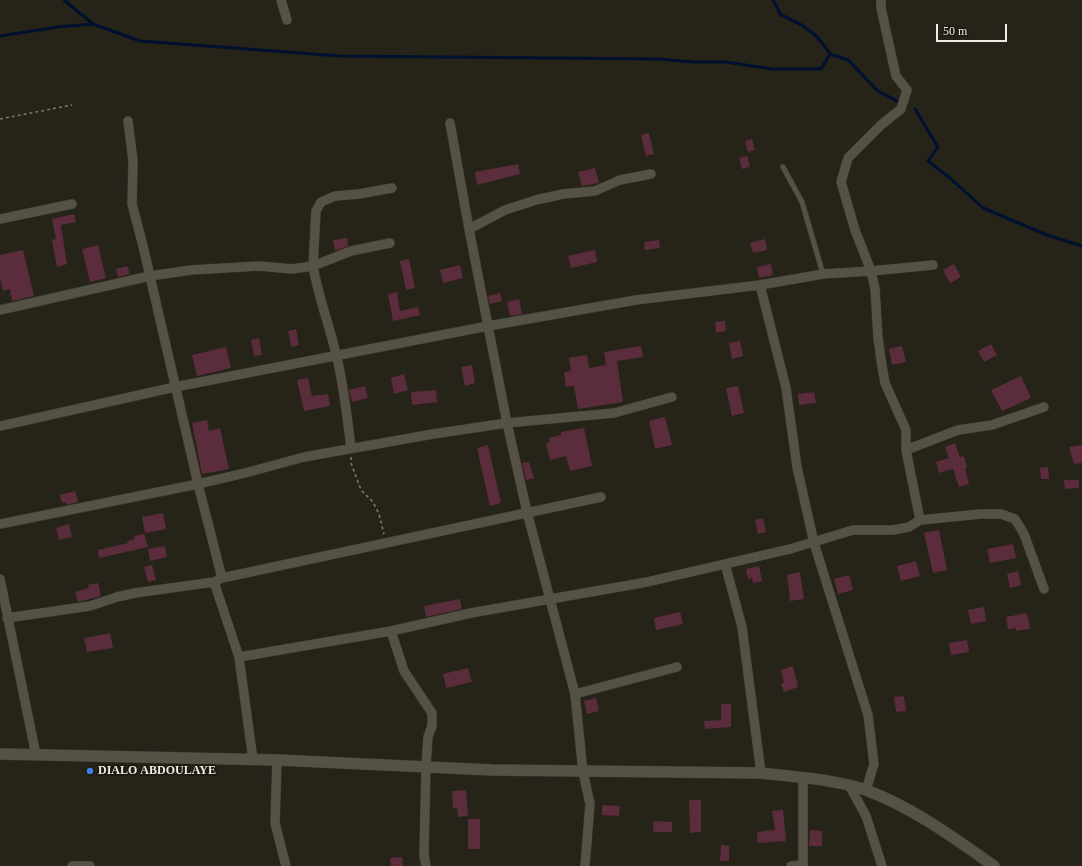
<!DOCTYPE html>
<style>
body{margin:0}
#map{position:relative;width:1082px;height:866px;overflow:hidden;background:#262418;font-family:Georgia,serif}
canvas{display:block}
.scale{position:absolute;left:936px;top:24px;width:71px;height:18px;box-sizing:border-box;border:2px solid #eeece5;border-top:0;padding-left:5px;font-size:12px;line-height:14px;white-space:nowrap;color:#eeece5;-webkit-text-stroke:3px #1d1a0f;paint-order:stroke}
</style>
<div id="map">
<canvas width="1082" height="866"></canvas>
<div class="scale">50 m</div>
</div>
<script>
const ctx = document.querySelector('canvas').getContext('2d');
ctx.lineJoin = 'round';
function strokePath(path, color, width, dash) { ctx.strokeStyle = color; ctx.lineWidth = width; ctx.lineCap = dash ? 'butt' : 'round'; ctx.setLineDash(dash || []); ctx.stroke(path); }
function fillPath(path, color) { ctx.fillStyle = color; ctx.fill(path, 'evenodd'); }
function write(font, color, halo, rows, align = 'center') {
  ctx.font = font + ' Georgia,serif'; ctx.lineWidth = 3.5; ctx.setLineDash([]); ctx.textBaseline = 'middle'; ctx.strokeStyle = halo; ctx.fillStyle = color; for (const [text, x, y, turn = 0] of rows) {
    ctx.save(); ctx.translate(x, y); ctx.rotate((+turn || 0) * Math.PI / 180); ctx.textAlign = isNaN(turn) ? turn : align; if (halo) ctx.strokeText(text, 0, 0); ctx.fillText(text, 0, 0); ctx.restore();
  }
}
strokePath(new Path2D(`
 M64 0 93 24
 M773 0 781 15C804 25 816 32 830 54
 M0 36 58 27 93 24 140 41 340 56 658 59 694 62H725L773 69H821L830 54 848 60 878 91 899 102
 M915 109 938 147 928 161 950 178 983 208 1047 235 1082 246`), '#001030', 3);
fillPath(new Path2D(`
 M649 133 654 154 646 156 641 135Z
 M752 139 755 150 748 152 745 141Z
 M747 156 750 167 742 169 739 158Z
 M518 164 520 174 477 185 475 172Z
 M595 168 599 183 582 186 578 172Z
 M74 214 76 222 61 225 67 264 57 267 52 240 56 239 52 219Z
 M347 238 348 246 335 251 333 240Z
 M765 239 767 250 753 253 750 243Z
 M659 240 660 248 645 250 644 242Z
 M98 245 106 278 90 282 82 249Z
 M23 250 34 296 12 301 10 289 3 291 0 278V255Z
 M595 250 597 262 571 268 568 256Z
 M409 259 415 288 406 290 400 261Z
 M771 264 773 275 759 278 757 267Z
 M954 264 961 277 950 283 943 270Z
 M460 265 463 278 443 283 440 270Z
 M127 266 130 274 118 277 116 269Z
 M397 292 400 311 418 307 420 315 393 321 388 294Z
 M500 293 502 301 490 304 488 296Z
 M519 299 522 314 510 316 507 302Z
 M725 321 726 331 716 333 715 322Z
 M296 329 299 345 291 347 288 331Z
 M259 338 262 355 254 356 251 340Z
 M740 341 743 356 732 359 729 343Z
 M991 344 997 355 984 362 978 351Z
 M641 346 643 357 617 361 623 402 578 409 574 386 566 387 564 372 571 371 569 358 587 355 589 368 606 365 604 352Z
 M902 346 906 362 892 365 889 349Z
 M226 347 231 368 197 376 192 355Z
 M472 365 475 383 465 386 461 367Z
 M404 374 408 390 394 394 391 378Z
 M1021 376 1031 398 1002 411 991 390Z
 M308 378 312 396 328 394 330 406 304 411 297 380Z
 M365 386 368 398 352 402 349 390Z
 M738 386 744 413 732 416 726 388Z
 M436 390 437 402 412 405 411 392Z
 M814 392 816 403 799 405 798 394Z
 M665 417 672 445 655 449 649 421Z
 M207 420 209 431 220 428 229 469 202 474 192 423Z
 M584 428 592 466 570 471 566 456 550 460 546 443 550 442 549 438 561 435V432Z
 M955 443 960 457 964 456 967 468H965L969 484 959 487 953 469 939 473 936 462 949 458 945 447Z
 M488 445 501 503 490 506 477 448Z
 M1082 445V463L1074 464 1069 447Z
 M529 462 534 478 526 480 522 463Z
 M1048 467 1049 479H1041L1040 468Z
 M1064 480H1079V488L1065 489Z
 M75 491 78 502 66 505V502L62 503 60 495Z
 M163 513 166 529 145 533 142 517Z
 M763 518 766 532 758 534 755 520Z
 M69 524 72 537 59 540 56 528Z
 M939 530 947 570 933 573 924 533Z
 M144 534 148 547 99 558 98 550 128 543 127 541 135 539 134 536Z
 M1013 544 1016 558 990 563 987 549Z
 M165 546 167 557 150 561 148 549Z
 M916 561 920 576 901 581 897 566Z
 M152 565 156 580 148 582 144 567Z
 M759 566 762 581 753 583 752 578 748 579 746 569Z
 M1018 571 1021 585 1010 588 1007 574Z
 M800 572 804 599 790 601 787 575Z
 M849 575 853 590 838 594 834 579Z
 M98 583 101 596 78 602 75 592 89 588 88 585Z
 M460 599 462 609 426 617 424 606Z
 M984 607 986 621 971 624 968 610Z
 M680 612 683 624 656 630 654 618Z
 M1027 613 1030 629 1016 631V628L1008 629 1006 617Z
 M110 633 113 648 87 652 84 638Z
 M967 640 969 652 951 655 949 643Z
 M793 666 798 687 784 692 781 684 784 683 781 670Z
 M468 668 472 682 446 688 443 674Z
 M904 696 906 711 896 712 894 697Z
 M596 698 599 711 587 714 584 701Z
 M721 704H731V727L705 729 704 721 721 720Z
 M466 790 468 816 458 817 457 808H453L452 791Z
 M689 800H701V832L690 833Z
 M602 805 620 806 619 816 602 815Z
 M783 810 786 841 758 843 757 832 775 830 772 811Z
 M468 819H480V849H468Z
 M654 821 672 822V832H653Z
 M810 830 822 831V846H809Z
 M721 845 729 846V861H720Z
 M402 857 403 866H391L390 858Z`), '#5a2c3c');
const service = new Path2D(`
 M783 167 802 202 823 274`);
const minor = new Path2D(`
 M281 0 287 20
 M881 0V8L896 76 907 90 901 109 881 125 848 158 841 182 855 230 871 271 933 265
 M128 121 133 161 132 204 143 246 198 484 245 473 304 457 433 434 507 423 614 413 672 397
 M450 123 469 229 507 423 527 512 575 694 583 772 590 804 585 866
 M0 219 72 204
 M469 229 505 210 536 200 563 194 595 191 620 180 651 174
 M390 243 351 251 313 266 316 211 321 202 335 196 359 194 392 188
 M760 285 786 388 797 467 814 543 868 715 874 764 866 790
 M0 310 150 276 191 270 259 266 292 269 313 266C318 296 329 324 336 354 344 385 347 417 351 448
 M0 426 175 387 488 326 636 300 760 285 823 274 871 271 875 289 878 338 882 366 885 383 906 430V450L920 520
 M906 450 958 430 992 425 1044 407
 M0 524 198 484 222 578
 M725 564 742 627 761 773
 M0 579 36 755
 M214 582 239 657 253 760
 M7 618 90 606 117 597 135 593 214 582 222 578 601 497
 M391 631 404 671 432 713V726L428 737 426 766 424 855 426 866
 M239 657 391 631 471 613 647 582 790 549 853 530H893L909 527 920 520 981 514H1001L1015 519 1024 534 1044 589
 M575 694 677 667
 M277 760 275 823 286 866
 M803 778V866
 M849 785 866 816 882 866
 M72 866H90
 M791 866 803 865`);
const tertiary = new Path2D(`
 M0 754 277 760 493 770 761 773C796 777 833 779 866 790 912 807 954 838 994 866`);
strokePath(service, '#403e36', 6);
strokePath(minor, '#403e36', 10);
strokePath(tertiary, '#403e36', 12);
strokePath(new Path2D(`
 M0 119 72 105
 M351 457V463L361 490 373 502 379 514 384 534`), '#7e7c72', 1.5, [3, 3]);
strokePath(service, '#555245', 4.5);
strokePath(minor, '#555245', 9);
strokePath(tertiary, '#555245', 11);
for (const [x, y, r, color] of [
 [90,771,4,"#3f7fe0"]
]) { const dot = new Path2D(); dot.arc(x, y, r, 0, 2 * Math.PI); ctx.fillStyle = color; ctx.fill(dot); strokePath(dot, '#1d1a0f', 1.5); }
write('bold 12px', '#eeece5', '#1d1a0f', [
 ["DIALO ABDOULAYE",98,771]
], 'left');
</script>
